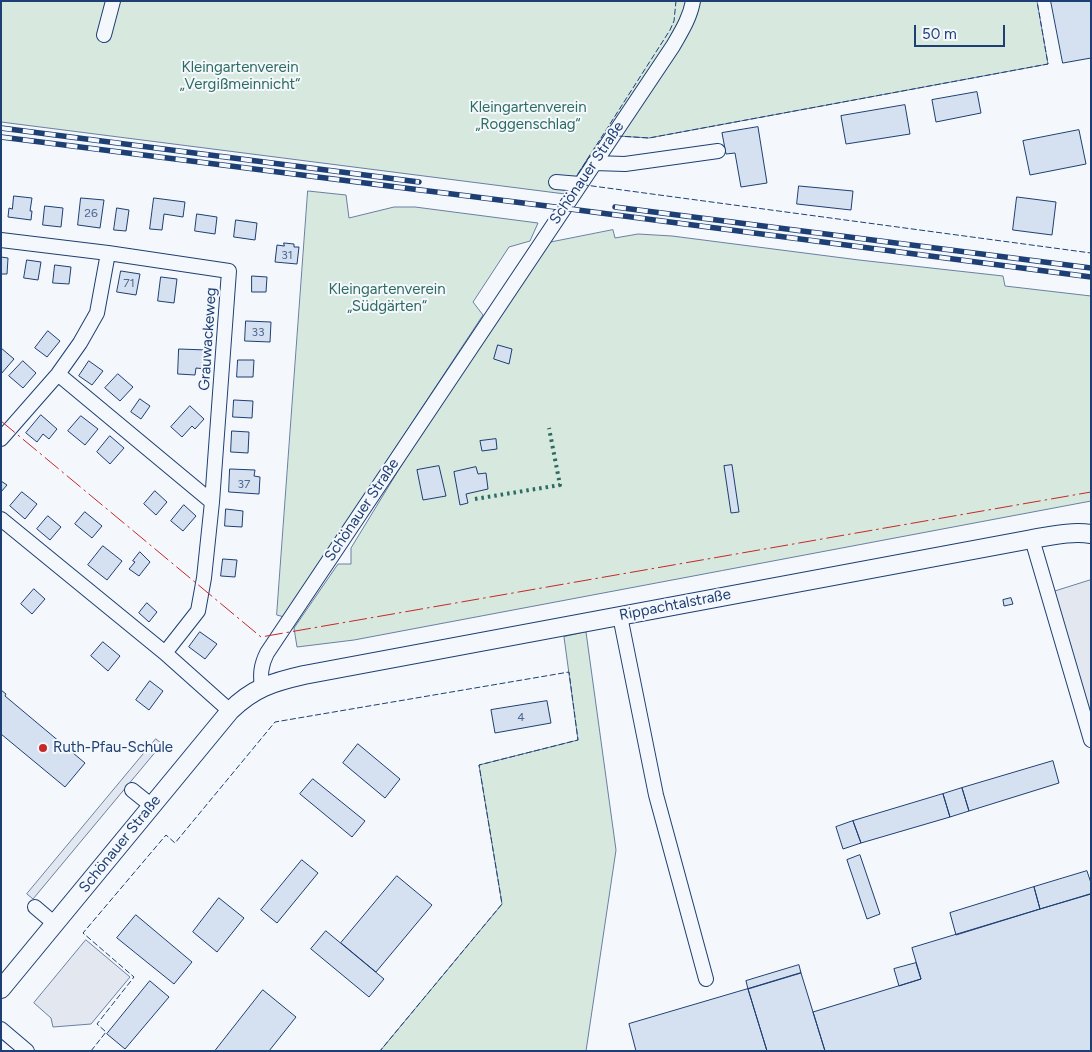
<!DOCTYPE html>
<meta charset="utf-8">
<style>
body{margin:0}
#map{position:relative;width:1092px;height:1052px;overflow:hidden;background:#f4f7fb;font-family:Figtree,sans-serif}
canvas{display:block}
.frame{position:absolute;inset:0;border:2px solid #1d3f73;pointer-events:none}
.scale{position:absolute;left:914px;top:25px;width:91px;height:22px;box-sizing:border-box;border:2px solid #1d3f73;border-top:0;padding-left:6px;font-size:15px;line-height:18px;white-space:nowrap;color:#1d3f73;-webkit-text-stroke:4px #f4f7fb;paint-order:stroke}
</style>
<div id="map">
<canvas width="1092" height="1052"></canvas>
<div class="frame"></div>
<div class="scale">50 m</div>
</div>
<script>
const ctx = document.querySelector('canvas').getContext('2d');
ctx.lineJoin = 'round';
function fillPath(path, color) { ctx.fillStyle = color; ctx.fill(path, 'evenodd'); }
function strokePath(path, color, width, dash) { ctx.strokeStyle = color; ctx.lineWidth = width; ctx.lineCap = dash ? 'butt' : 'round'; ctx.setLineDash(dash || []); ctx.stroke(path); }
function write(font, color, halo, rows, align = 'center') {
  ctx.font = font + ' Figtree,sans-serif'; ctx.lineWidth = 4; ctx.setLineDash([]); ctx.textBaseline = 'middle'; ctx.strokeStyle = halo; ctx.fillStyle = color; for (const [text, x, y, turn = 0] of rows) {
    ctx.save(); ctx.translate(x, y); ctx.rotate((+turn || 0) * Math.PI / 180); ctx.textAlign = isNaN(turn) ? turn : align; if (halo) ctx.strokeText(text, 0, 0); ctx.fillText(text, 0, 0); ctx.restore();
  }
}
const green = new Path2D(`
 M1 1H1037L1048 64 649 138 618 136 595 147 565 194 1 122Z
 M308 191 346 195 349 218 394 207H415L538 223 530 241 509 247 473 302 483 315 284 617 277 615Z
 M613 230 615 238 638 234 672 236 859 260 1003 276 1005 286 1091 296V501L354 640 297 647 294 628 338 564H351V548L415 443 547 243Z
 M586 632 616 850 586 1051H380L502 904 479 765 578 740 564 637Z`);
fillPath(green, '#d7e8df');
strokePath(green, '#687fa3', 1);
const parking = new Path2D(`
 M1091 580V729L1053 592Z
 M156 739 162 744 33 899 27 894Z
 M86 940 130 977 91 1024 53 1027 51 1018 34 1003Z`);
fillPath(parking, '#e3e8f0');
strokePath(parking, '#687fa3', 1);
const building = new Path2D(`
 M1051 1H1091V58L1063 63Z
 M977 92 981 113 936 122 932 100Z
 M905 105 910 134 846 144 841 116Z
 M758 127 767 183 741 187 735 153 726 154 722 133Z
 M1079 130 1086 164 1030 175 1023 141Z
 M799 186 853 191 851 210 797 204Z
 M14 196 32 198 30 211H32L31 220 8 217 9 208 12 209Z
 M1017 197 1056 202 1052 235 1013 230Z
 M81 198 104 200 100 228 78 225Z
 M154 198 185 202 183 217 164 214 162 230 150 229Z
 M45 206 63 208 61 227 43 225Z
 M117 208 129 210 126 231 114 230Z
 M197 214 217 217 215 234 195 231Z
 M236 220 257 223 255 240 234 237Z
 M284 243 294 244V247H299L297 264 275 262 277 245 284 246Z
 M1 257 8 258 7 274H1Z
 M27 260 41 262 38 280 24 278Z
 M55 265 71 267 69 284 53 283Z
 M121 271 140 274 136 295 117 292Z
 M252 276 267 277 266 292H252Z
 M161 277 177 279 174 303 158 301Z
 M246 321 271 322 270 342 245 341Z
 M48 331 60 341 47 357 35 348Z
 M498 345 512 349 509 364 494 359Z
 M1 348 14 359 1 374Z
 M179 349 207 350 206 369 196 368 195 375 178 374Z
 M238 360H254L253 377H237Z
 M23 361 36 373 23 388 9 376Z
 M89 361 103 371 92 385 79 376Z
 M118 374 133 387 120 401 105 388Z
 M140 399 150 406 141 419 131 412Z
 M234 400 253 401 252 418 233 417Z
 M190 406 204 419 195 429 192 426 182 437 171 427Z
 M41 415 57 429 49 439 43 434 37 442 26 433Z
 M81 416 98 429 85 445 68 431Z
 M232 431 249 432 248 453 231 452Z
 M110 436 124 448 110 464 97 452Z
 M496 439 497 449 482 451 480 441Z
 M732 465 739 512 731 513 724 466Z
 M439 466 446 496 423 500 417 470Z
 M476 467 478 474 486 473 488 489 466 494 468 503 460 505 454 472Z
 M230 469 255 470 254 476 260 477 259 494 229 492Z
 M1 481 7 485 1 492Z
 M155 491 167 502 156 515 144 504Z
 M22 492 37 504 25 519 10 506Z
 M184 505 196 516 183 531 171 521Z
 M226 509 243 511 242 527 225 526Z
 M85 512 102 526 92 538 75 524Z
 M48 516 61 527 50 540 37 529Z
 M103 546 122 561 107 580 88 565Z
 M140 552 150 562 139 576 129 569 135 562 133 561Z
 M223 559 237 560 235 577 221 576Z
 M34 589 45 599 32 614 21 604Z
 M1011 598 1013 604 1004 606 1003 600Z
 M147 603 157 612 149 622 139 613Z
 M200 632 217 644 205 659 189 647Z
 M103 642 120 656 108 671 91 656Z
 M150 681 163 691 149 710 136 700Z
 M1 690 6 694 5 696 85 763 65 787 1 734Z
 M547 701 551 723 495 733 491 710Z
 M358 744 400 779 385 798 343 763Z
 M1053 761 1059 783 969 811 962 788Z
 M313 779 365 821 352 837 300 794Z
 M962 788 969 811 950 817 943 794Z
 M943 794 950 817 861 843 853 821Z
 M853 821 861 843 843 849 836 827Z
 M860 855 880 914 867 919 847 860Z
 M302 860 318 873 277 923 261 910Z
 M1087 871 1091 883V894L1040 909 1034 887Z
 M397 876 432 905 376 972 341 943Z
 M1034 887 1040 909 956 935 950 913Z
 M1091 894V1051H825L813 1012 921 979 912 948Z
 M219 898 244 918 217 952 193 932Z
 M136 915 192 962 174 984 117 938Z
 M326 931 384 979 369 997 311 949Z
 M916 963 921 979 899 986 894 969Z
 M799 965 801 973 748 989 746 981Z
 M801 973 825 1051H767L748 989Z
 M150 981 169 997 125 1049 107 1034Z
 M748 989 767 1051H636L629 1024Z
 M263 990 296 1017 269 1051H215Z`);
fillPath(building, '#d5e0f0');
strokePath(building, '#1d3f73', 1);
const minor = new Path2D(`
 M104 35 113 1
 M594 163 625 164 718 151
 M556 182 580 184
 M1 240 108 253 229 271 212 502 204 578 198 611 165 653
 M58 374 212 502
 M1 439 58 374 80 343 97 313 108 253
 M1 519 165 653 230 711
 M1032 539 1091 740
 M620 616 656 795 706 979
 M262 688C260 674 261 665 267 653L673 46C681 32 690 18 693 1
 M132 790 152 806
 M35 907 55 924
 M1 1029 27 1051`);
const major = new Path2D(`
 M1 989 230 711C253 688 273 682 304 675L1032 539C1051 536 1071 531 1091 534`);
strokePath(minor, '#1d3f73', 16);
strokePath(major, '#1d3f73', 20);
strokePath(minor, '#f4f7fb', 14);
strokePath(major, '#f4f7fb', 18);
const rail = new Path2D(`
 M1 128 419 182
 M1 137 555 207 1091 277
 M615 207 1091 268`);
strokePath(rail, '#1d3f73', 5.5);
strokePath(rail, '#f4f7fb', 4, [11]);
strokePath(new Path2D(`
 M475 499 560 485 549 428`), '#2c6c60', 4, [2.5, 4]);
strokePath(new Path2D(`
 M617 137 618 136 649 138 1048 64 1037 1
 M578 174 670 30 674 21 676 1
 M587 183 585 185 1091 253
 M91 1051 106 1032 97 1024 134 977 83 933 166 835 175 843 275 722 569 672 578 740 479 765 502 904 380 1051`), '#1d3f73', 1, [6, 2.5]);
strokePath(new Path2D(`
 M1 421 261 637 1091 492`), '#c62828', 1, [18, 4, 2.5, 4]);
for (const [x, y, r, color] of [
 [43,748,5,"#c62828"]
]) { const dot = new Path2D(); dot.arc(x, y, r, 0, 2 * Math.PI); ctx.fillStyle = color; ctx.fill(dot); strokePath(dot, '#f4f7fb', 2); }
write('12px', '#4b6792', null, [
 ["26",91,213],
 ["31",287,255],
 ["71",129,283],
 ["33",258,332],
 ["37",244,484],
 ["4",521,717]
]);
write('15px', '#2c6c60', '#f4f7fb', [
 ["Kleingartenverein",240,68],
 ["„Vergißmeinnicht“",240,85],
 ["Kleingartenverein",528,108],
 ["„Roggenschlag“",528,125],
 ["Kleingartenverein",387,290],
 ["„Südgärten“",387,307]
]);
write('15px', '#1d3f73', '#f4f7fb', [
 ["Schönauer Straße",587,173,-56],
 ["Grauwackeweg",208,339,-86],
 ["Schönauer Straße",362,510,-56],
 ["Rippachtalstraße",675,605,-11],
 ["Schönauer Straße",120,844,-51]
]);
write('15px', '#1d3f73', '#f4f7fb', [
 ["Ruth-Pfau-Schule",53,748]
], 'left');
</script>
